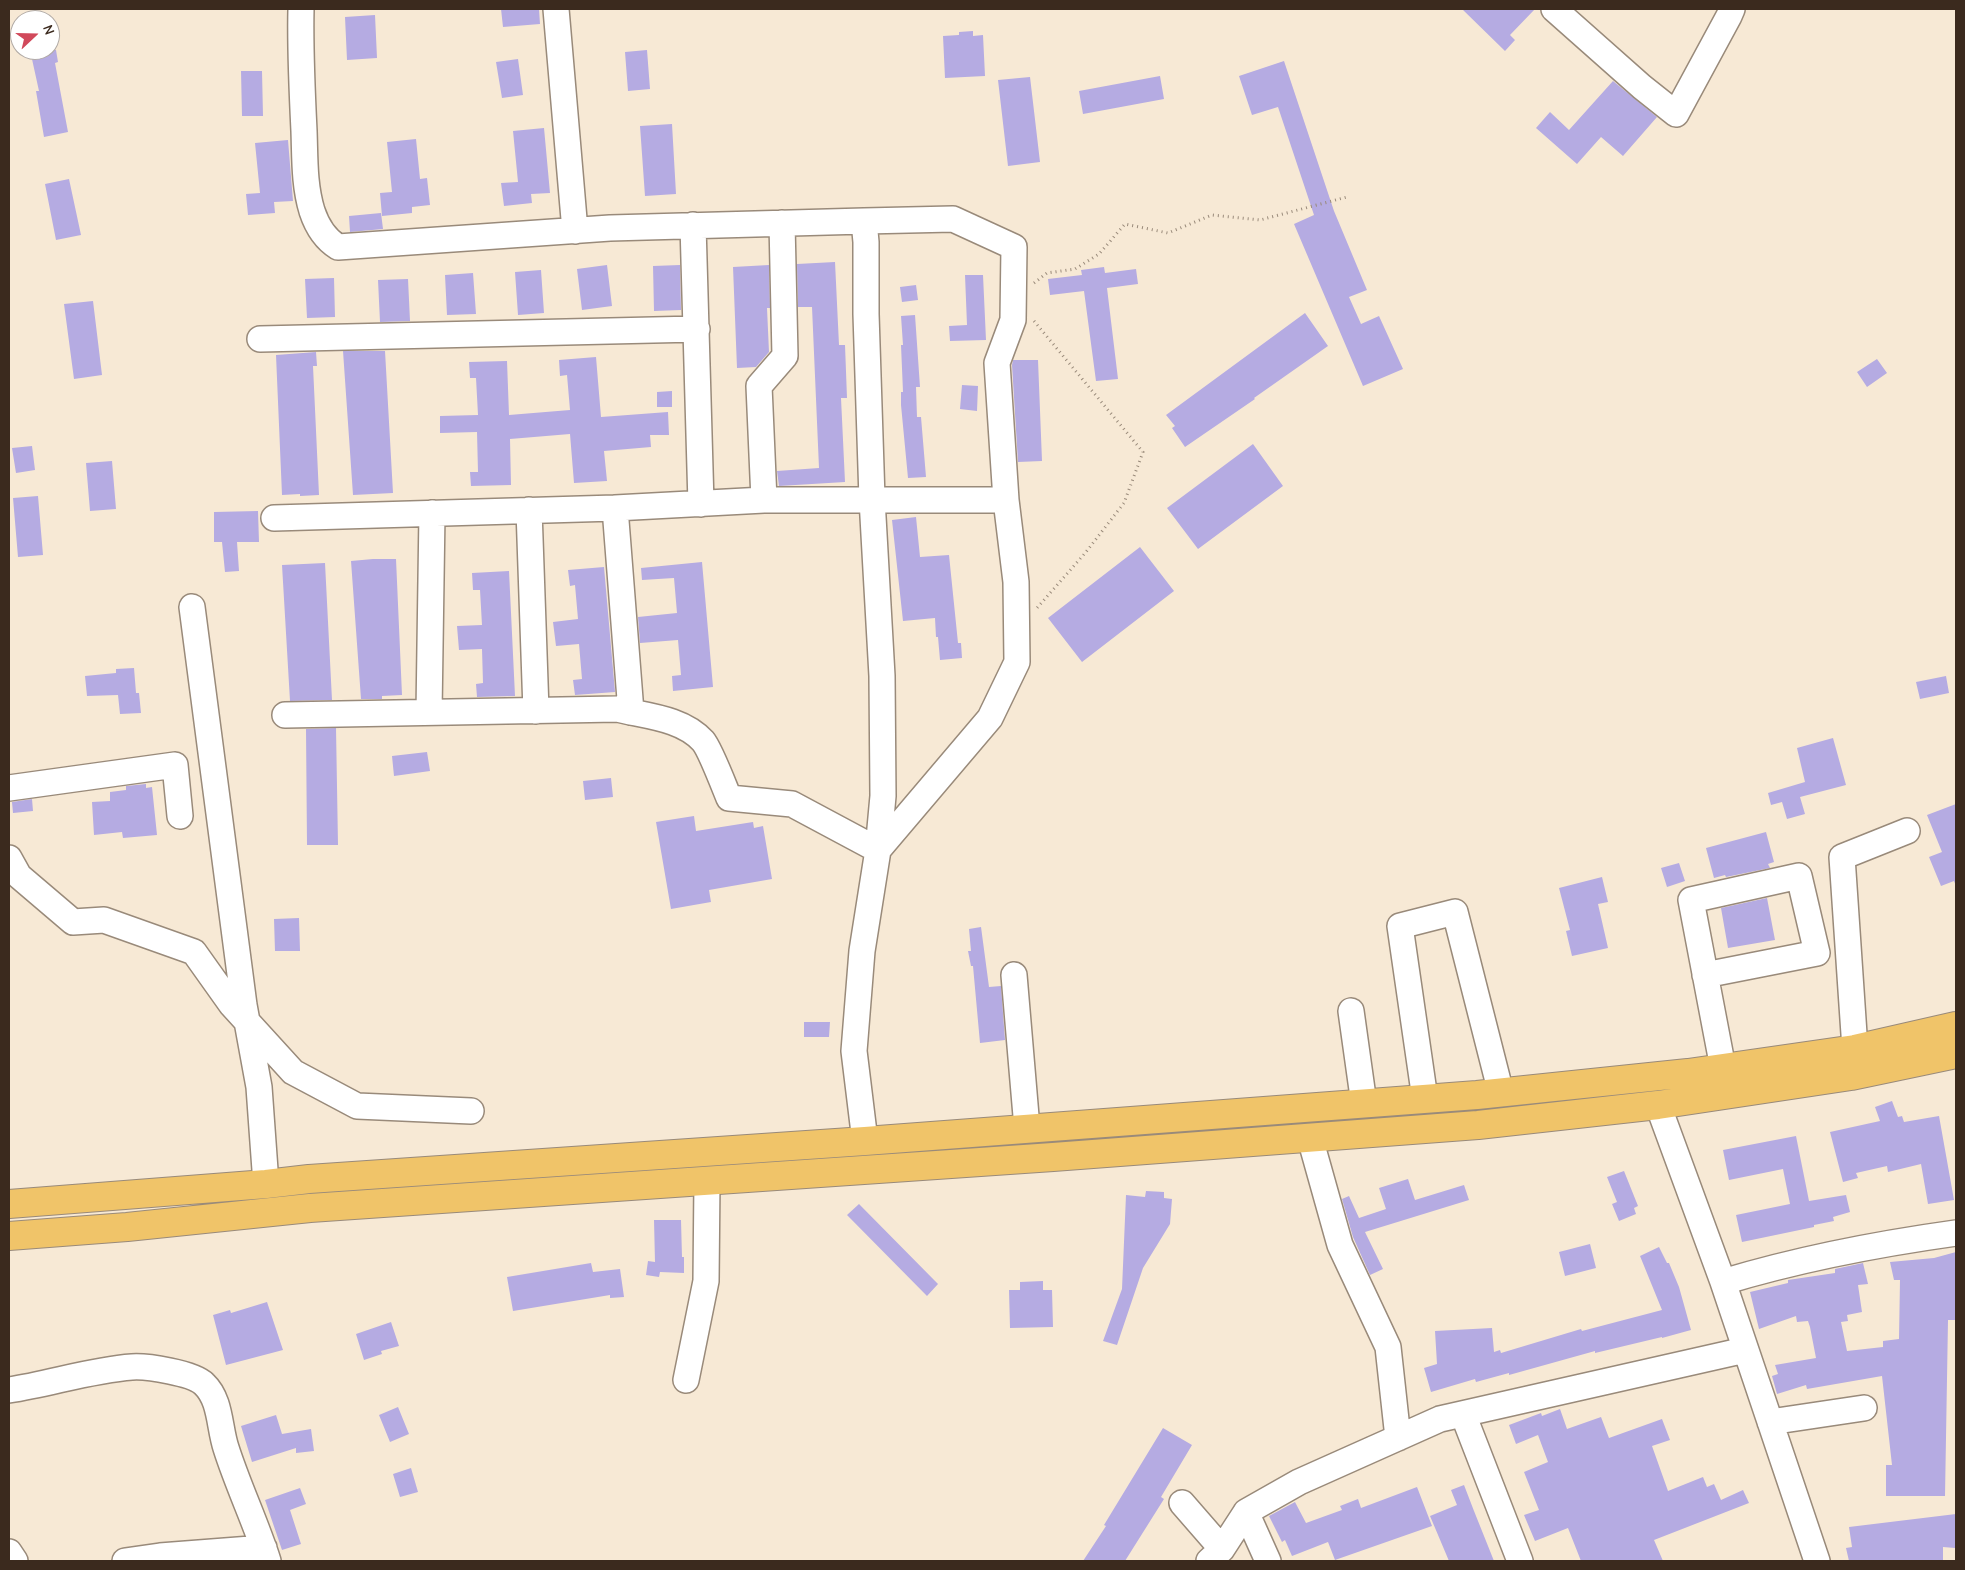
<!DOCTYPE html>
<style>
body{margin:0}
#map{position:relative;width:1965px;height:1570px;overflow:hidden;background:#f7e9d5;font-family:"Comic Neue",sans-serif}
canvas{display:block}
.frame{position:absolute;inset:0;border:10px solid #3b2a1e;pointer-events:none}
.north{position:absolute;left:10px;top:10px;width:50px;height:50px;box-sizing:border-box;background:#fff;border:1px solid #b1aaa5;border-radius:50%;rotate:69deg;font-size:14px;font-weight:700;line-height:20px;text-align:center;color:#3b2a1e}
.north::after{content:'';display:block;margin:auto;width:18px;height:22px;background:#d1495b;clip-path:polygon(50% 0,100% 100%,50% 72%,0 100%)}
</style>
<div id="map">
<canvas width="1965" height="1570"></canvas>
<div class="frame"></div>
<div class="north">N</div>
</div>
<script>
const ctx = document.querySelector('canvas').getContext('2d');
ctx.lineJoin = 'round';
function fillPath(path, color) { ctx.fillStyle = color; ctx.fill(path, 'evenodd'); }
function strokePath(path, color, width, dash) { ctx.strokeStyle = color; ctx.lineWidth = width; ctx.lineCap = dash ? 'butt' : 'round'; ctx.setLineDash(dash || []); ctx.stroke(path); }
fillPath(new Path2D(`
 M501 9H539L540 24 503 27Z
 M1462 9H1535L1510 35 1515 40 1505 51Z
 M375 15 377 58 347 60 345 17Z
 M973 31V36L983 35 985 76 945 78 943 36 959 35V32Z
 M30 50H56L58 62 55 63 68 132 44 137 36 91H39Z
 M647 50 650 89 628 91 625 52Z
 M518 59 523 95 502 98 496 62Z
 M1284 61 1334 211 1367 290 1349 297 1361 324 1379 316 1403 369 1363 386 1294 224 1314 215 1278 107 1252 115 1239 76Z
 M241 71H262L263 116H242Z
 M1160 76 1164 99 1083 114 1079 91Z
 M1030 77 1040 162 1008 166 998 80Z
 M1613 81 1657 117 1623 156 1601 137 1577 164 1536 128 1550 112 1569 130Z
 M672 124 676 194 645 196 640 126Z
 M544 128 550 193 531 194 532 203 504 206 501 183 518 182 513 131Z
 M416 139 420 179 427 178 430 205 412 207V213L382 216 380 193 392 192 387 142Z
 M288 140 293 201 274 202 275 213 248 215 246 194 260 193 255 143Z
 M69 179 81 235 56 240 45 184Z
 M381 213 383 229 350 232 349 216Z
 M835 262 839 345H845L847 398H841L845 482 779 486 777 471 819 468 812 307H798L797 264Z
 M607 265 612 306 582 310 577 269Z
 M680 265 681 310 654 311 653 266Z
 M769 265 770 308H767L769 352 756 367 737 368 733 267Z
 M1104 267 1105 273 1136 269 1138 284 1107 288 1118 379 1096 381 1084 291 1050 295 1048 279 1082 275 1081 270Z
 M541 270 544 313 518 315 515 272Z
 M473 273 476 314 447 315 445 275Z
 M965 275H983L986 340 950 341 949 326 967 325Z
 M334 278 335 317 307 318 305 279Z
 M408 279 410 321 380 322 378 280Z
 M916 285 918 300 902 302 900 287Z
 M93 301 102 375 74 379 64 304Z
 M1305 313 1328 346 1254 398 1255 399 1185 447 1172 428 1175 426 1166 415Z
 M915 315 920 387H916L917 417H921L926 477 908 478 901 405V392H903L901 345H903L901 316Z
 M343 351H385L393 493 353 495Z
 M316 352 317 366H313L319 495 300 496V494L282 495 276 355Z
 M596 357 601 417 668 412 669 435H650L651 447 604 451 607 481 574 483 570 434 510 439 511 485 471 486 470 472H478L477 432 440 433V416L478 415 476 378H470L469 362 507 361 509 415 570 410 567 375 560 376 559 360Z
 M1877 359 1887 373 1867 387 1857 372Z
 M1013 360H1038L1042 461 1018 462 1012 365Z
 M962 385 978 386 977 411 960 409Z
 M672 391V407H657V392Z
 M1253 444 1283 486 1198 549 1167 508Z
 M32 446 35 470 16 473 12 448Z
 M112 461 116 509 90 511 86 463Z
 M38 496 43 555 18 557 13 498Z
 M258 511 259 542H237L239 571 225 572 222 542H214V512Z
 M916 517 920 557 949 555 958 643H961L962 658 940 660 938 637H936L935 618 903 621 892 520Z
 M1140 547 1174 591 1082 662 1048 618Z
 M373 559H396L402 695 382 696V699H361L351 561Z
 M702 562 713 687 673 691 672 676 681 675 678 640 640 643 638 617 677 613 674 578 642 580 641 568Z
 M325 563 332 700 290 701 282 565Z
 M604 567 615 692 575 695 573 680 582 679 579 644 556 646 553 622 578 619 575 585 570 586 568 570Z
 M509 571 515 696 477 697 476 684 483 683 482 649 459 650 457 626 482 625 480 590H473L472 573Z
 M134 668 136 693H139L141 713 120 714 118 695 87 696 85 676 116 673V669Z
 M1946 676 1949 693 1920 699 1916 682Z
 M336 728 338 845H307L306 729Z
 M1833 738 1846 785 1800 797 1805 814 1787 819 1782 802 1771 805 1768 793 1805 782 1797 748Z
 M427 752 430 771 394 776 392 756Z
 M611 778 613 797 585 800 583 781Z
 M146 784V788L152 787 157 835 123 838 122 832 94 835 92 802 110 801V792L126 790V786Z
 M32 799 33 811 13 813 12 802Z
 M1956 804V886L1954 881 1941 886 1929 857 1942 852 1927 815Z
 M694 816 696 831 753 822 754 828 763 826 772 879 709 890 711 902 671 909 656 822Z
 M1766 832 1774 862 1768 864 1770 868 1726 877 1725 875 1714 878 1706 848Z
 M1679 863 1685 881 1667 887 1661 868Z
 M1602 877 1608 902 1598 904 1608 948 1572 956 1566 931 1570 930 1559 888Z
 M1767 898 1775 940 1728 948 1721 908Z
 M299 918 300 951H275L274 919Z
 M981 927 989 987 1001 986 1005 1040 980 1043 973 966H971L968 951H971L969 929Z
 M804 1022H830L829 1037H804Z
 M1892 1101 1898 1117 1902 1116 1904 1122 1939 1116 1954 1200 1928 1204 1921 1164 1888 1172 1887 1166 1856 1173 1858 1178 1843 1182 1830 1132 1880 1121 1875 1107Z
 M1796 1136 1809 1201 1846 1195 1850 1212 1833 1217 1834 1221 1814 1225V1227L1742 1242 1736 1215 1790 1204 1783 1169 1729 1180 1723 1150Z
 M1624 1171 1638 1206 1634 1208 1636 1214 1619 1221 1612 1204 1617 1202 1607 1177Z
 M1408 1179 1415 1200 1464 1185 1469 1200 1365 1232 1383 1269 1370 1275 1353 1237 1342 1199 1349 1196 1359 1218 1386 1209 1379 1188Z
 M1146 1191 1164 1192V1198L1172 1199 1170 1224 1143 1268 1117 1345 1103 1341 1122 1289 1126 1195 1145 1197Z
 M859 1204 938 1284 927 1296 847 1215Z
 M654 1220H681L682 1257H684V1273L660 1272 659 1277 646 1275 648 1261 655 1262Z
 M1590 1244 1596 1268 1565 1276 1559 1252Z
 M1659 1247 1667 1263H1669L1679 1287 1691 1330 1662 1338V1337L1595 1353V1351L1509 1375V1373L1476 1382 1475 1379 1431 1392 1424 1368 1437 1364 1435 1331 1492 1328 1494 1352 1500 1350 1501 1353 1581 1329 1582 1331 1662 1310 1640 1256Z
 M1956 1252V1320H1948L1945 1496H1886V1465H1892L1882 1376 1807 1389 1806 1385 1777 1394 1772 1376 1778 1374 1775 1365 1816 1358 1810 1327 1808 1321 1797 1322 1796 1316 1759 1329 1750 1292 1788 1283V1280L1835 1273V1269L1863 1263 1868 1284 1858 1285 1862 1312 1847 1315 1848 1321 1841 1322 1847 1351 1883 1347V1341L1899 1339 1900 1280H1894L1890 1262 1934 1258Z
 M591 1263 593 1272 620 1269 624 1297 610 1298V1295L513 1311 507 1277Z
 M1043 1281V1290H1052L1053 1327 1010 1328 1009 1290H1020V1282Z
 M267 1302 283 1350 226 1365 213 1315 230 1310 231 1313Z
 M391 1322 399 1346 381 1351 382 1354 364 1360 356 1334Z
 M398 1407 409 1434 390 1442 379 1415Z
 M1560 1409 1567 1429 1601 1417 1609 1438 1662 1419 1670 1440 1652 1446 1668 1491 1703 1477 1707 1487 1714 1484 1721 1500 1743 1490 1749 1503 1654 1540 1663 1561H1581L1568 1528 1535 1541 1524 1515 1539 1510 1524 1472 1548 1462 1538 1435 1516 1444 1509 1425 1541 1413 1542 1416Z
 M276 1415 282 1434 311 1429 314 1451 296 1453V1448L252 1462 241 1426Z
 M1163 1428 1192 1445 1161 1497 1164 1499 1125 1561H1083L1106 1526 1104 1525Z
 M411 1468 418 1492 400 1497 393 1474Z
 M1464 1485 1474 1511 1494 1561H1449L1430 1516 1457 1505 1451 1490Z
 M1417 1487 1432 1526 1335 1560 1328 1542 1292 1556 1285 1540 1282 1542 1269 1516 1295 1502 1306 1523 1342 1510 1340 1506 1358 1499 1361 1508Z
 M300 1488 306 1504 290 1510 301 1544 282 1550 265 1500Z
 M1956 1514 1955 1548 1943 1547V1561H1849L1846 1548 1852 1547 1849 1527Z`), '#b5abe2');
const minor = new Path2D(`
 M301 9C300 50 302 90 304 131 305 158 304 185 312 211 317 226 325 239 338 247L610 228 864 221 866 242V314L872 499 882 676 883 796 878 850 862 951 854 1051 865 1141
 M556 9 575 231
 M1554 9 1642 87 1676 114 1729 16 1732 9
 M864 221 953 219 1014 247 1013 320 997 363 1006 500
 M693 225 701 504
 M260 339 697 329
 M764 500 759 386 785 356 782 223
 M615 508 631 712
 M529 510 536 711
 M274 518 615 508 764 500H1006L1016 582 1017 662 990 718 878 850 792 804 729 798C724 786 710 749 703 741 682 718 646 716 617 709L285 715
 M192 607 244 1005 259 1087 266 1184
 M429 712 432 513
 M9 788 175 765 180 816
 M9 858 19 876 73 922 104 920 194 952 231 1004 293 1072 357 1106 471 1111
 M1014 975 1027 1128
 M1705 975 1817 953 1799 876 1691 900 1723 1068
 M1351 1011 1364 1104
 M1855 1049 1842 857 1907 831
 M1425 1099 1400 926 1455 912 1501 1093
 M1658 1105 1723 1282 1817 1561
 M1310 1138 1340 1245 1388 1347 1398 1438
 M1723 1282C1799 1259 1877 1244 1956 1233
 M686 1380 706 1281 707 1181
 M9 1390C50 1384 90 1370 132 1367 147 1366 193 1373 204 1384 221 1400 219 1427 226 1448 238 1486 256 1523 268 1561
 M1463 1414 1520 1561
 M1770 1422 1864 1408
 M1182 1503 1222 1549
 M1246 1512 1268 1561
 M9 1552 15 1561
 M125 1561 160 1556 264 1548
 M1209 1561 1222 1549 1246 1512 1299 1482 1440 1419 1745 1350`);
const highway = new Path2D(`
 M9 1204 266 1184 309 1179 865 1141 1477 1095 1688 1073 1855 1049 1956 1026
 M9 1236 127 1227 310 1208 1053 1157 1478 1125 1658 1105 1851 1076 1956 1054`);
strokePath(minor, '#998a7a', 28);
strokePath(highway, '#998a7a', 30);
strokePath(new Path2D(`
 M1034 283 1047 273 1075 269 1099 254 1125 224 1168 233 1212 215 1260 220 1347 197
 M1034 321 1143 452 1124 503 1086 552 1037 608`), '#998a7a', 3, [1, 4]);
strokePath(minor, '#fff', 25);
strokePath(highway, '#f0c469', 28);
</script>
